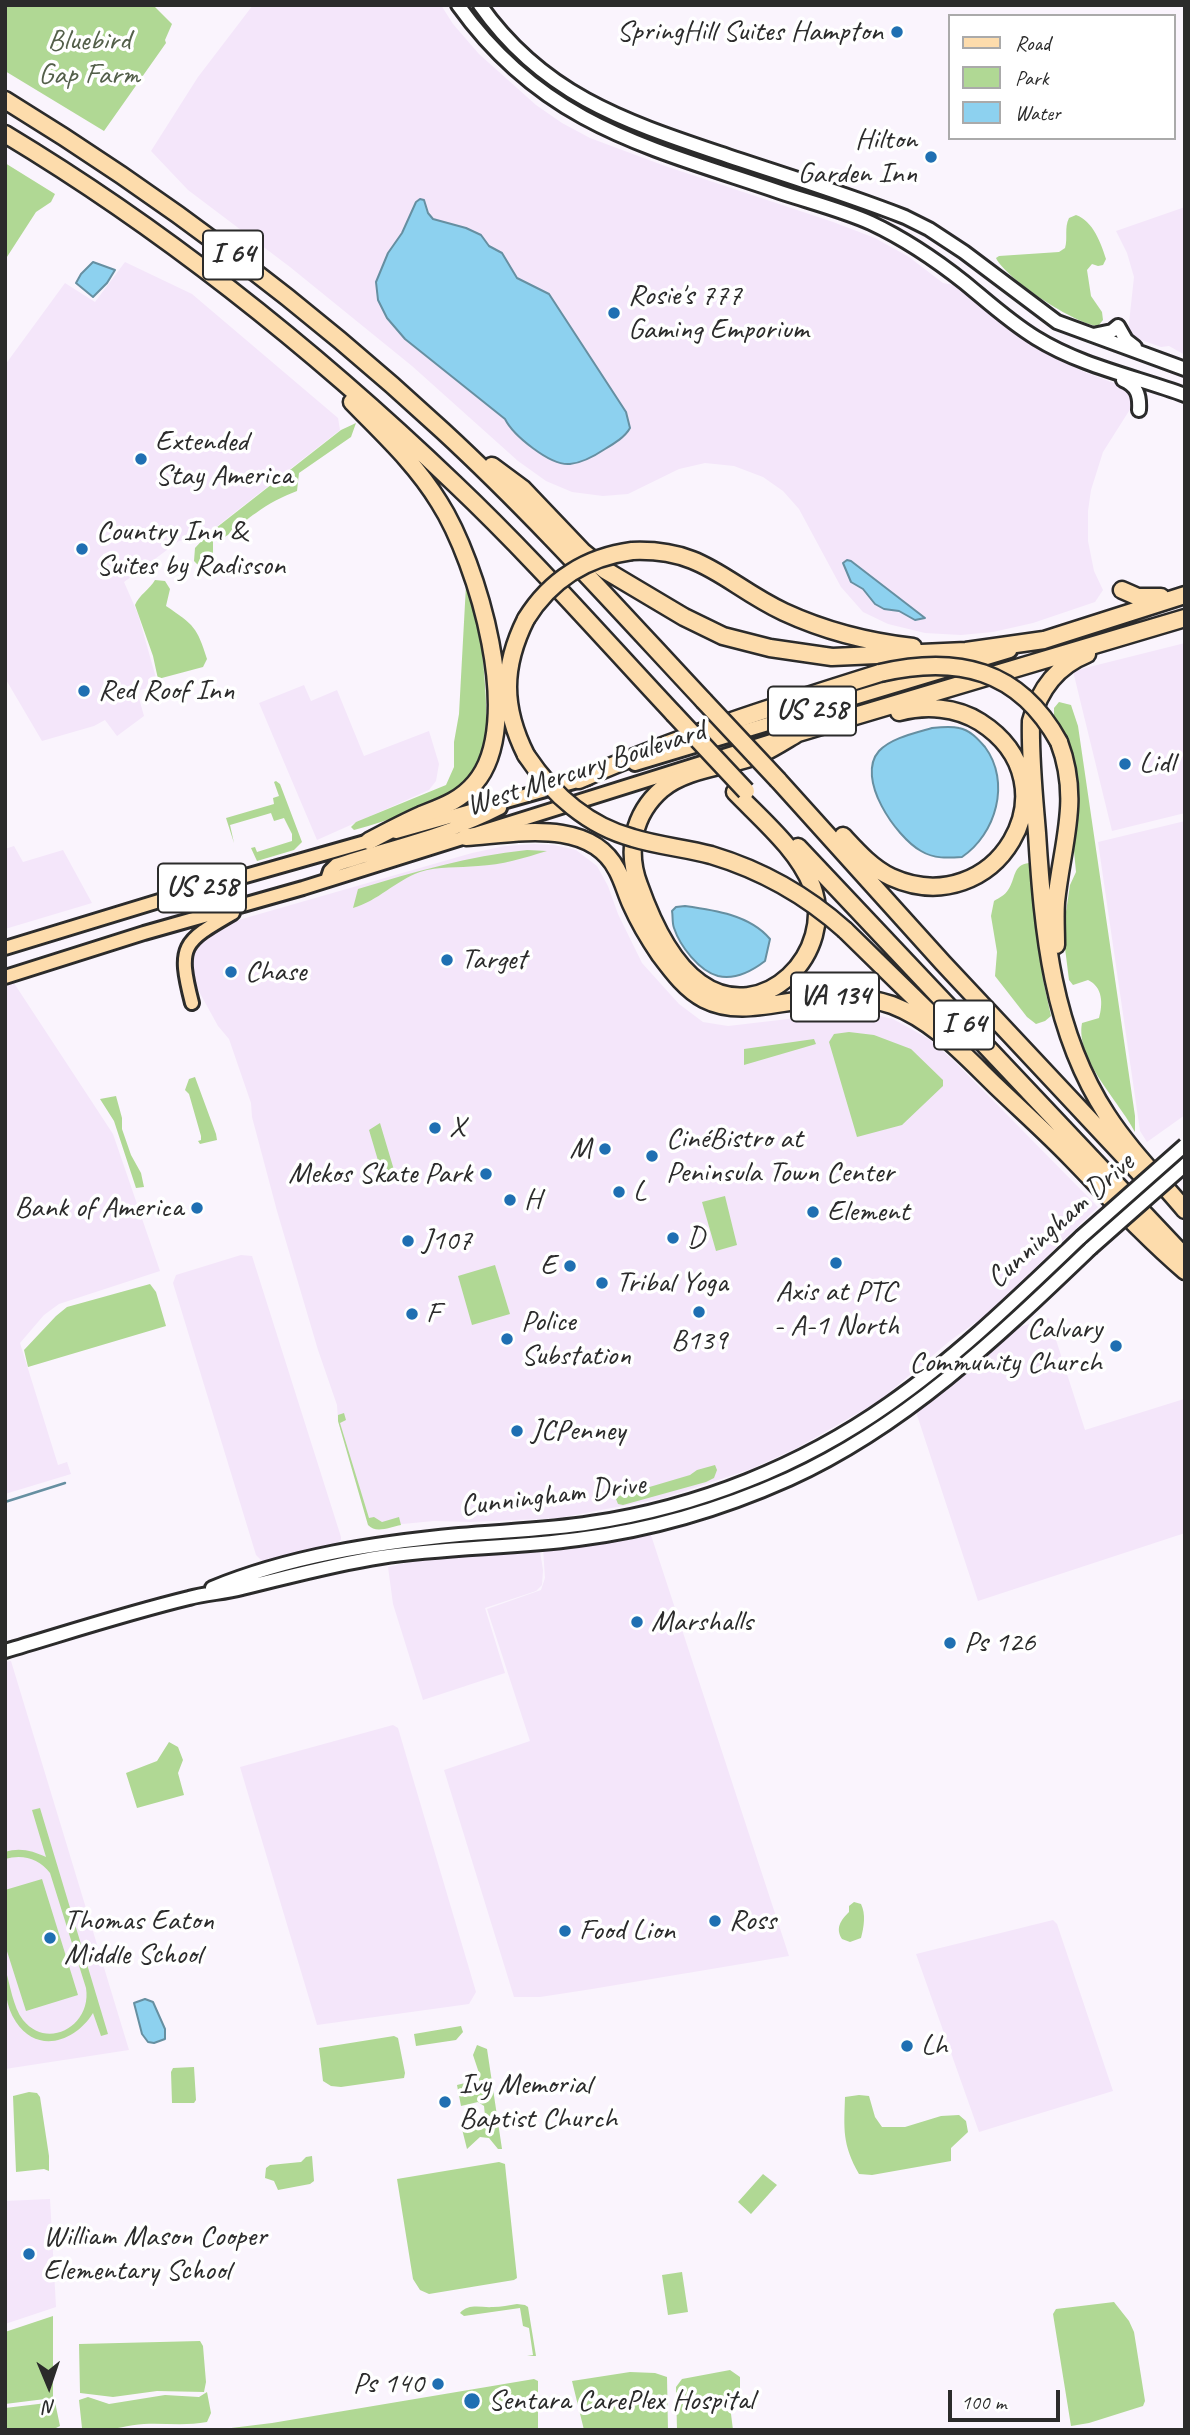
<!DOCTYPE html>
<meta charset="utf-8">
<style>
body{margin:0}
#map{position:relative;width:1190px;height:2435px;overflow:hidden;background:#faf4fd;font-family:Caveat,sans-serif}
canvas{display:block}
.frame{position:absolute;inset:0;border:7px solid #2b2b2b;pointer-events:none}
.legend{position:absolute;left:948px;top:14px;width:228px;height:126px;box-sizing:border-box;background:#fff;border:2px solid #aaa;margin:0;padding:9px 12px;list-style:none;font-size:21px;color:#2b2b2b}
.legend li{display:flex;align-items:center;gap:14px;height:35px}
.legend b{width:35px;border:2px solid #aaa}
.north{position:absolute;left:14px;top:2351px;width:70px;height:70px;-webkit-text-stroke:5px #fff;paint-order:stroke;rotate:178deg;font-size:19px;font-weight:700;line-height:28px;text-align:center;color:#2b2b2b}
.north::after{content:'';display:block;margin:auto;width:24px;height:32px;background:#2b2b2b;clip-path:polygon(50% 0,100% 100%,50% 72%,0 100%)}
.scale{position:absolute;left:948px;top:2390px;width:112px;height:32px;box-sizing:border-box;border:4px solid #2b2b2b;border-top:0;padding-left:9px;font-size:21px;line-height:24px;white-space:nowrap;color:#2b2b2b;-webkit-text-stroke:5px #fff;paint-order:stroke}
</style>
<div id="map">
<canvas width="1190" height="2435"></canvas>
<div class="frame"></div>
<ul class="legend">
<li><b style="height:9px;background:#fddcac"></b>Road</li>
<li><b style="height:19px;background:#b0d894"></b>Park</li>
<li><b style="height:19px;background:#8dd1ef"></b>Water</li>
</ul>
<div class="north">N</div>
<div class="scale">100 m</div>
</div>
<script>
const ctx = document.querySelector('canvas').getContext('2d');
ctx.lineJoin = 'round';
function fillPath(path, color) { ctx.fillStyle = color; ctx.fill(path, 'evenodd'); }
function strokePath(path, color, width, dash) { ctx.strokeStyle = color; ctx.lineWidth = width; ctx.lineCap = dash ? 'butt' : 'round'; ctx.setLineDash(dash || []); ctx.stroke(path); }
function write(font, color, halo, rows, align = 'center') {
  ctx.font = font + ' Caveat,sans-serif'; ctx.lineWidth = 7; ctx.setLineDash([]); ctx.textBaseline = 'middle'; ctx.strokeStyle = halo; ctx.fillStyle = color; for (const [text, x, y, turn = 0] of rows) {
    ctx.save(); ctx.translate(x, y); ctx.rotate((+turn || 0) * Math.PI / 180); ctx.textAlign = isNaN(turn) ? turn : align; if (halo) ctx.strokeText(text, 0, 0); ctx.fillText(text, 0, 0); ctx.restore();
  }
}
fillPath(new Path2D(`
 M253 5H441L453 24 479 54 536 105 562 123 590 138 665 166 833 222 875 238 909 257 943 283 954 285 1025 340 1043 351 1082 371 1127 388 1131 392 1134 403 1103 452 1091 490 1088 511V541L1094 571 1103 590 1095 602 1033 623 993 632 961 635 925 633 888 624 863 612 841 587 799 509 783 491 763 477 734 466 705 463 679 469 628 494 603 496 572 492 546 481 518 461 412 366 290 267 188 190 151 151 198 77Z
 M1185 207V355L1169 346 1161 347 1133 337 1128 332 1134 277 1127 253 1116 231Z
 M125 262 192 294 338 418 340 430 202 538 179 541 124 582 138 614 158 685 137 691 144 716 117 736 105 720 94 726 42 741 5 678V365L65 283 95 302Z
 M1185 643V813L1112 831 1073 671Z
 M304 685 311 701 337 690 364 756 429 731 439 764 436 781 429 790 317 840 259 703Z
 M1185 821V1115L1147 1142 1140 1131 1098 842Z
 M534 844 554 845 576 850 597 866 608 886 618 914 642 963 679 1004 703 1022 728 1026 857 1011 893 1019 929 1039 952 1059 1098 1207 986 1315 951 1340 879 1401 797 1448 751 1469 664 1498 559 1518 471 1522 434 1521 371 1527 338 1421 337 1405 318 1350 277 1211 252 1117 251 1103 229 1039 218 1026 191 977 189 964 192 950 203 936 218 926 235 921 472 853 505 846Z
 M14 846 23 862 63 850 92 903 5 929V849Z
 M10 977 113 1134 160 1271 59 1304 44 1315 20 1343 58 1465 67 1462 71 1474 5 1494V978Z
 M241 1255 252 1256 253 1259 341 1537V1540L332 1546 264 1563 256 1555 173 1283 176 1275Z
 M1049 1318 1085 1430 1184 1399 1185 1533 978 1601 917 1415V1407L951 1386 1003 1338 1019 1327Z
 M650 1532 789 1956 592 1989 540 1997H514L444 1770 530 1741 487 1609 541 1590 545 1578 543 1548 578 1545Z
 M540 1551 543 1570 542 1585 536 1591 485 1608 505 1673 423 1700 393 1604 388 1567 433 1557Z
 M11 1661 129 2050 5 2069V1662Z
 M393 1725 398 1728 476 1992 469 2004 317 2025 240 1767Z
 M1053 1920 1057 1924 1113 2091 979 2132 916 1954Z
 M50 2199 56 2307 5 2324V2201Z`), '#f4e6fa');
fillPath(new Path2D(`
 M5 5H153L172 24 165 40 166 43 104 131 5 71Z
 M5 163 55 194 51 202 36 212 5 260 7 221Z
 M1076 215C1093 221 1101 243 1106 259L1103 265 1098 266 1092 264 1087 270 1091 296 1102 312 1103 320 1098 326C1076 325 1005 278 996 258L999 256 1059 252 1065 248C1068 238 1064 228 1069 218Z
 M356 423 351 437 299 473 297 491C282 497 269 503 256 513 241 522 231 539 213 540V554L200 567 194 561 195 548 207 535 341 430Z
 M155 580 165 581 170 589 166 606C194 625 197 627 207 659L203 667 158 679 153 656 135 605C139 595 150 589 155 580Z
 M466 585C478 616 483 651 485 685 490 756 482 787 411 812 392 818 373 825 354 830L351 827 356 822 446 785 454 767V742L459 714Z
 M1059 702 1071 705 1078 726 1135 1116V1132C1120 1102 1075 1059 1082 1023L1099 1018C1103 1004 1103 987 1088 980L1073 985 1069 980 1063 932 1070 885 1076 872 1074 851 1078 808 1075 778 1054 718V708Z
 M276 781 280 784 302 842 294 850 257 861 251 848 255 847 257 852 292 841V834L284 818 274 821 271 813 230 825 234 843 226 818 274 804 273 798 279 796 274 782Z
 M527 850 547 851C524 858 502 865 478 866 458 868 439 866 420 872 395 881 378 901 353 908L358 889C414 872 468 856 527 850Z
 M1029 863 1043 980 1051 1016 1045 1021 1036 1024 1027 1017 995 976 997 952 991 916 994 901C999 898 1005 895 1008 890 1016 879 1012 865 1029 863Z
 M849 1032 874 1035 911 1049 943 1080V1086L902 1125 857 1137 829 1042 834 1034Z
 M814 1039 816 1044 744 1065V1049Z
 M195 1077 216 1134 217 1140 200 1144 198 1141 201 1140V1136L189 1094 185 1090 189 1079Z
 M116 1096 122 1118V1129L131 1155 141 1173 144 1187 136 1188 114 1121 100 1099Z
 M380 1123 394 1170 382 1174 369 1130Z
 M725 1196 737 1245 716 1251 702 1202Z
 M495 1265 510 1314 472 1325 458 1276Z
 M150 1284 156 1292 166 1326 28 1367 24 1350 56 1316 67 1307Z
 M344 1413 346 1420 340 1423 369 1518 374 1517 382 1522 399 1517 401 1525C390 1527 376 1534 368 1525L338 1421V1415Z
 M715 1465 717 1470 714 1478 706 1482 623 1505 618 1504 616 1499 619 1496 690 1475 697 1470Z
 M169 1742 178 1747 183 1760 178 1773 184 1795 137 1808 126 1773 157 1761Z
 M40 1808 108 2034 101 2036 93 2013C76 2041 38 2055 16 2022 5 2006 5 1987 5 1968 10 1984 13 2007 23 2020 48 2051 92 2025 86 1988L50 1873C39 1858 22 1854 5 1859V1852C20 1847 33 1851 46 1857L32 1810Z
 M42 1879 78 1995 26 2011 5 1945V1890Z
 M854 1902 861 1904C866 1914 864 1927 861 1938L850 1942 842 1939C835 1928 841 1920 849 1912V1906Z
 M461 2026 463 2032 456 2040 416 2046 414 2034Z
 M394 2036 398 2038 405 2073 404 2078 341 2087 331 2086 323 2081 319 2048Z
 M477 2045 487 2049 502 2149H498L489 2138 480 2137 467 2149 462 2129 486 2125 484 2106 478 2102 461 2106 457 2085 469 2082 479 2086V2073L473 2055Z
 M194 2067 196 2100 194 2103H172L171 2072 173 2068Z
 M29 2092 37 2093 40 2097 49 2156V2171L44 2169 16 2172 13 2096Z
 M859 2095 869 2096 875 2117 882 2127H905L941 2116 959 2115 966 2121 968 2132 951 2148V2161L872 2175 859 2174C842 2144 844 2129 845 2097Z
 M312 2156 314 2181 310 2184 278 2190 274 2181 265 2178 266 2168 270 2165 301 2162 306 2157Z
 M499 2162 505 2164 506 2174 517 2278 514 2280 429 2294 420 2290 413 2279 397 2179Z
 M763 2174 777 2185 751 2214 738 2202Z
 M682 2272 688 2312 668 2315 662 2275Z
 M1114 2302 1129 2321 1134 2332 1145 2401 1143 2406 1089 2423 1071 2426 1053 2314 1056 2309Z
 M517 2304 525 2305 528 2307 536 2356H527L533 2355 529 2328 523 2326 520 2308 464 2316 460 2313C469 2303 481 2308 493 2307 501 2307 509 2305 517 2304Z
 M53 2316V2398L5 2404V2332Z
 M200 2341 203 2346 206 2382 204 2392 157 2391 113 2397 80 2393 79 2344Z
 M730 2370 740 2377V2398L730 2406 733 2430H677L676 2387 682 2379Z
 M630 2372 655 2373 667 2377 668 2430H584L572 2381Z
 M534 2379 538 2381V2430H181L223 2429 272 2423Z
 M207 2392 211 2413 207 2422C186 2426 165 2423 144 2424 124 2425 101 2435 82 2428L79 2400 88 2397 109 2404 165 2395 199 2397Z
 M55 2402 60 2426 52 2430H5V2408Z`), '#b0d894');
const water = new Path2D(`
 M420 199 424 200 428 213 433 219 466 228 481 235 489 246 502 253 517 278 549 294 626 412 630 428C625 437 615 443 605 449 596 455 581 463 570 464 550 466 513 435 505 419L405 339 387 318 378 300 376 282 388 253 402 233 416 202Z
 M93 262 115 270 107 283 93 297 76 283 81 274Z
 M847 560 851 561 925 618 915 620 899 611 884 609 875 604 863 589 851 582 843 563Z
 M932 728C941 727 951 726 959 728 970 730 978 739 985 747 1011 782 996 834 962 857 948 858 934 859 921 851 896 837 855 778 879 751 891 738 915 733 932 728Z
 M685 906C714 910 750 915 770 939L765 961C752 971 735 980 718 976 699 971 680 946 674 928 672 923 673 916 672 911L676 907Z
 M145 1999 153 2002 165 2029V2039L154 2043 148 2042 142 2034 134 2003Z`);
fillPath(water, '#8dd1ef');
strokePath(water, '#668fa1', 2);
strokePath(new Path2D(`
 M5 1502 65 1483`), '#668fa1', 2.5);
const secondary = new Path2D(`
 M458 5C545 127 652 148 786 194 814 203 844 211 871 223 905 239 936 260 965 283 988 302 1011 323 1036 338 1081 366 1136 377 1185 395
 M480 5C542 93 621 120 719 153 781 174 844 193 905 217L929 229 964 252 1057 322 1185 369
 M1093 335 1112 331 1118 326 1126 340 1135 347
 M1123 380C1137 386 1140 395 1139 410
 M212 1588C290 1556 375 1543 459 1535 503 1531 548 1530 591 1523 698 1507 801 1466 889 1404 958 1356 1020 1295 1081 1237
 M5 1651C66 1633 127 1613 189 1598 206 1593 224 1593 242 1588 288 1577 334 1564 381 1557 447 1547 512 1548 578 1539 651 1530 722 1509 789 1479 906 1426 1000 1335 1091 1248`);
const primary = new Path2D(`
 M635 764 1010 651
 M396 832 588 778
 M327 880 330 871 336 865C391 847 448 835 500 808
 M5 948 182 894 376 839
 M5 977 144 933 303 888 781 738
 M192 1003C177 945 183 942 233 913`);
const highway = new Path2D(`
 M5 100C162 196 308 306 443 431 535 516 619 610 704 701
 M5 134C168 232 318 353 455 484 532 557 602 637 674 714
 M352 402C383 434 415 463 439 502 477 561 526 724 475 783 460 801 441 807 421 815 403 823 386 832 369 841
 M492 466 523 489 583 552 605 570 684 617 723 636 770 648 832 657 966 651 1044 640 1185 595
 M632 551C704 548 725 584 784 612 825 631 869 642 913 647
 M1122 590 1138 597H1161
 M526 619C502 667 502 707 526 755
 M1087 654C1057 666 1039 690 1031 721 1030 759 1034 796 1037 833 1043 931 1052 1031 1107 1115 1129 1149 1159 1179 1185 1210
 M579 780C677 737 778 705 880 673
 M778 780 943 963 1150 1184
 M735 792C762 820 798 850 812 886 837 952 763 1028 700 983 670 962 651 919 639 885 626 851 633 814 662 789 689 767 730 767 761 754 774 748 786 740 798 733L1185 618
 M843 836C857 851 872 868 891 877 995 924 1079 785 980 722 956 707 926 705 899 712
 M466 837C514 834 590 817 617 870 623 881 626 893 631 904 639 922 649 939 660 955 672 971 686 990 704 999 735 1015 770 1004 803 1000 832 996 864 995 892 1005 934 1021 964 1055 996 1086 1021 1110 1048 1134 1072 1159 1109 1197 1144 1236 1185 1271
 M798 847 1185 1257
 M845 930 941 1024
 M1056 945C1056 930 1055 916 1056 902 1062 843 1081 800 1059 742`);
strokePath(secondary, '#2b2b2b', 18);
strokePath(primary, '#2b2b2b', 18);
strokePath(highway, '#2b2b2b', 21);
strokePath(secondary, '#fff', 12);
strokePath(primary, '#fddcac', 12);
strokePath(highway, '#fddcac', 16);
const secondaryBridge = new Path2D(`
 M1081 1237 1185 1145
 M1091 1248 1185 1165`);
const highwayBridge = new Path2D(`
 M526 619C550 580 587 557 632 551
 M880 673C957 655 1019 669 1059 742
 M704 701 778 780
 M674 714 746 791
 M526 755C552 794 588 826 633 838 659 846 685 848 711 855 761 870 806 895 845 930`);
strokePath(secondaryBridge, '#2b2b2b', 18, []);
strokePath(highwayBridge, '#2b2b2b', 21, []);
strokePath(secondaryBridge, '#fff', 12);
strokePath(highwayBridge, '#fddcac', 16);
for (const [x, y, r, color] of [
 [897,32,7,"#1f6fb2"],
 [931,157,7,"#1f6fb2"],
 [614,313,7,"#1f6fb2"],
 [141,459,7,"#1f6fb2"],
 [82,549,7,"#1f6fb2"],
 [84,691,7,"#1f6fb2"],
 [1125,764,7,"#1f6fb2"],
 [447,960,7,"#1f6fb2"],
 [231,972,7,"#1f6fb2"],
 [435,1128,7,"#1f6fb2"],
 [605,1149,7,"#1f6fb2"],
 [652,1156,7,"#1f6fb2"],
 [486,1174,7,"#1f6fb2"],
 [619,1192,7,"#1f6fb2"],
 [510,1200,7,"#1f6fb2"],
 [197,1208,7,"#1f6fb2"],
 [813,1212,7,"#1f6fb2"],
 [673,1238,7,"#1f6fb2"],
 [408,1241,7,"#1f6fb2"],
 [836,1263,7,"#1f6fb2"],
 [570,1266,7,"#1f6fb2"],
 [602,1283,7,"#1f6fb2"],
 [699,1312,7,"#1f6fb2"],
 [412,1314,7,"#1f6fb2"],
 [507,1339,7,"#1f6fb2"],
 [1116,1346,7,"#1f6fb2"],
 [517,1431,7,"#1f6fb2"],
 [637,1622,7,"#1f6fb2"],
 [950,1643,7,"#1f6fb2"],
 [715,1921,7,"#1f6fb2"],
 [565,1931,7,"#1f6fb2"],
 [50,1938,7,"#1f6fb2"],
 [907,2046,7,"#1f6fb2"],
 [445,2102,7,"#1f6fb2"],
 [29,2254,7,"#1f6fb2"],
 [438,2384,7,"#1f6fb2"],
 [472,2401,9,"#1f6fb2"]
]) { const dot = new Path2D(); dot.arc(x, y, r, 0, 2 * Math.PI); ctx.fillStyle = color; ctx.fill(dot); strokePath(dot, '#fff', 2.5); }
for (const [x, y, w] of [
 [233,255,60],
 [812,711,88],
 [202,888,88],
 [835,997,88],
 [964,1025,60]
]) { const box = new Path2D(); box.roundRect(x - w / 2, y - 24.5, w, 49, 5); ctx.fillStyle = '#fff'; ctx.fill(box); strokePath(box, '#2b2b2b', 2); }
write('bold 28px', '#2b2b2b', null, [
 ["I 64",233,255],
 ["US 258",812,711],
 ["US 258",202,888],
 ["VA 134",835,997],
 ["I 64",964,1025]
]);
write('30px', '#2b2b2b', '#fff', [
 ["SpringHill Suites Hampton",883,32,"right"],
 ["Hilton",917,140,"right"],
 ["Garden Inn",917,174,"right"],
 ["Rosie's 777",628,296],
 ["Gaming Emporium",628,330],
 ["Extended",155,442],
 ["Stay America",155,476],
 ["Country Inn &",96,532],
 ["Suites by Radisson",96,566],
 ["Red Roof Inn",98,691],
 ["Lidl",1139,764],
 ["Target",461,960],
 ["Chase",245,972],
 ["X",449,1128],
 ["CinéBistro at",666,1139],
 ["Peninsula Town Center",666,1173],
 ["M",591,1149,"right"],
 ["Mekos Skate Park",472,1174,"right"],
 ["L",633,1192],
 ["H",524,1200],
 ["Bank of America",183,1208,"right"],
 ["Element",827,1212],
 ["D",687,1238],
 ["J107",422,1241],
 ["E",556,1266,"right"],
 ["Tribal Yoga",616,1283],
 ["Axis at PTC",836,1292,"center"],
 ["- A-1 North",836,1326,"center"],
 ["F",426,1314],
 ["Police",521,1322],
 ["Substation",521,1356],
 ["Calvary",1102,1329,"right"],
 ["Community Church",1102,1363,"right"],
 ["B139",699,1341,"center"],
 ["JCPenney",531,1431],
 ["Marshalls",651,1622],
 ["Ps 126",964,1643],
 ["Thomas Eaton",64,1921],
 ["Middle School",64,1955],
 ["Ross",729,1921],
 ["Food Lion",579,1931],
 ["Lh",921,2046],
 ["Ivy Memorial",459,2085],
 ["Baptist Church",459,2119],
 ["William Mason Cooper",43,2237],
 ["Elementary School",43,2271],
 ["Ps 140",424,2384,"right"],
 ["Sentara CarePlex Hospital",488,2401]
], 'left');
write('30px', '#535f4a', '#fff', [
 ["Bluebird",89,41],
 ["Gap Farm",89,75]
]);
write('30px', '#2b2b2b', '#fff', [
 ["West Mercury Boulevard",586,769,-18],
 ["Cunningham Drive",1061,1221,-42],
 ["Cunningham Drive",553,1496,-7]
]);
</script>
